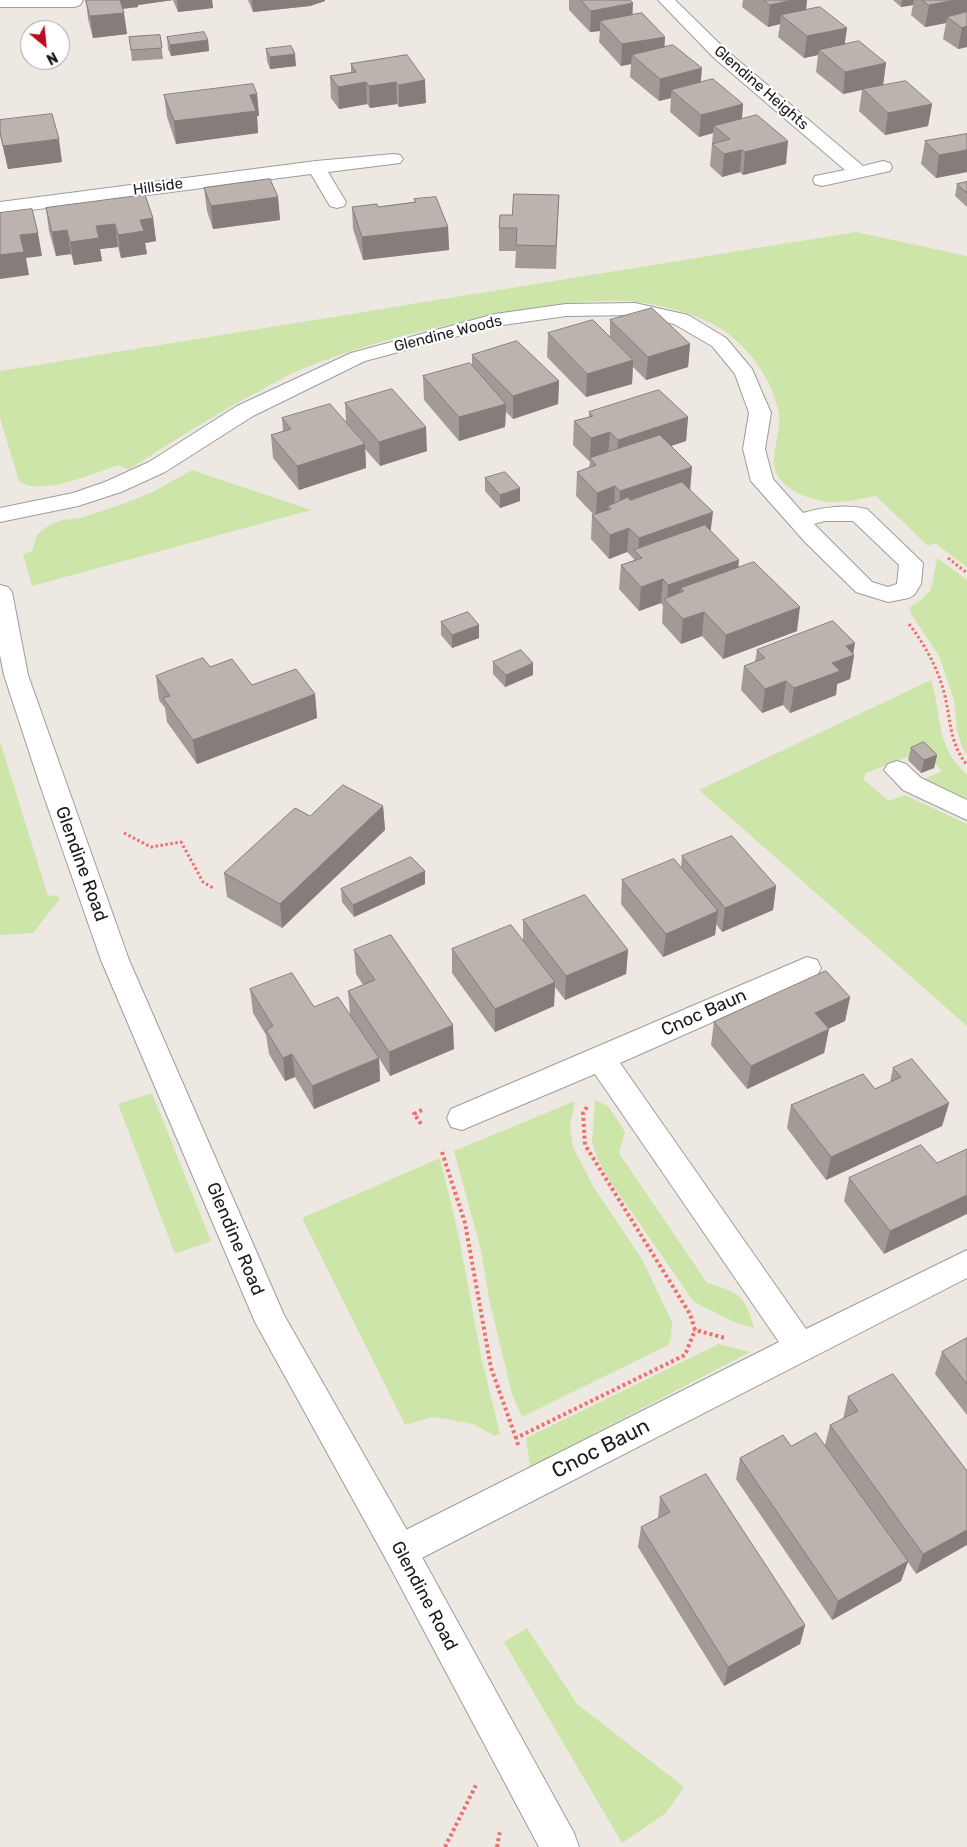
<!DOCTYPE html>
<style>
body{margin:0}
#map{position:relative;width:967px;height:1847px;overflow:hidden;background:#ede8e2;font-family:Rubik,sans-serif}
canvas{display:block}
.north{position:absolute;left:20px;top:20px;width:50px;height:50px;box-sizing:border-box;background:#fff;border:1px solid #a4a4a4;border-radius:50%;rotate:152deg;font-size:14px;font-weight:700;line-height:20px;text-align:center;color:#1c1c1c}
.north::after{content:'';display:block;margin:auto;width:18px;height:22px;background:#bc0b1d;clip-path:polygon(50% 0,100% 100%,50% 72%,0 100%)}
</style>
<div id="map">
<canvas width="967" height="1847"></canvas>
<div class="north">N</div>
</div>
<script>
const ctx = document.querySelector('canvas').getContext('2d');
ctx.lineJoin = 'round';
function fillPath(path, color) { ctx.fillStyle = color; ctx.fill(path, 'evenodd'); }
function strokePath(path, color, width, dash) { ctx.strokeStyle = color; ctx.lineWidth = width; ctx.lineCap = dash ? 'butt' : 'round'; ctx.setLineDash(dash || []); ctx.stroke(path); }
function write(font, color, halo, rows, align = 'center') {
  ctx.font = font + ' Rubik,sans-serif'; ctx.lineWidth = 4.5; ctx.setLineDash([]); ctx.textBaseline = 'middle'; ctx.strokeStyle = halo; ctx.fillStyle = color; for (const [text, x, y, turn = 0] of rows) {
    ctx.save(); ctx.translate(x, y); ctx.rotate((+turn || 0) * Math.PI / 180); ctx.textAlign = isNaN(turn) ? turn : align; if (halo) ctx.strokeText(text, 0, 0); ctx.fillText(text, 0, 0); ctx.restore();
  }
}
fillPath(new Path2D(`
 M856 232 967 256V567L935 543 928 546 876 496C863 498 849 502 836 502 815 503 776 489 774 465 773 448 781 431 779 415 774 382 752 352 726 332 701 314 656 303 626 301 582 299 538 307 495 315 429 328 364 344 302 369 288 375 274 383 261 390 215 414 172 442 128 470L118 465C96 473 38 497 19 481L0 418V371Z
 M192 470 311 510 32 586 23 554 32 551 37 535 48 526 62 520 81 518 123 504 153 492Z
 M937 558 967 580V755L962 747 957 730 954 700 939 656 911 614 909 608 921 600 931 590Z
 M931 680C943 719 934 744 967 775V803L922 780 942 771 923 751 866 773 863 779 889 801 905 795 967 824V1026L699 790Z
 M0 741 48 896 58 895 59 900 33 933 0 935Z
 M152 1093 211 1241 175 1254 118 1104Z
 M595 1100 608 1106 625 1132 619 1153 707 1283C739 1292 745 1295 754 1328L734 1322 694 1302 610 1181 597 1158 592 1142Z
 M575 1101 570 1127 573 1147 593 1186 642 1259 672 1322 671 1338 668 1345 522 1417 512 1394 489 1299 481 1250 454 1151Z
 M440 1158 459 1237 481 1356 500 1434 495 1436 473 1424 433 1417 405 1425 302 1218Z
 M719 1344 750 1352 530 1467 526 1438Z
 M527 1628 577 1704 684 1787 666 1813 622 1843 504 1642Z`), '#cde5a9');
const service = new Path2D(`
 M0 0H83L80 5 74 7H0Z
 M897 761 906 764 921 778 967 800V820L903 790 884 770 888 764Z`);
const minor = new Path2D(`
 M658 0H675L726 50 863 166 883 161 890 163 892 167 890 171 822 186 815 184 813 180 815 176 845 170 714 58Z
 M394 154 400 155 403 159 400 163 328 172 346 202 344 206 337 208 330 206 311 174 0 214V202L316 161Z
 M635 303 688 315 726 338 752 369 771 413 765 449 773 479 803 513C824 507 846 504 867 509L923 563 921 584 914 595 909 598 888 602 856 592 805 542 751 481 743 449 749 413 735 374 712 346 674 324 635 315 566 316 496 326 365 361 253 416 165 472 121 492 78 506 0 522V508L73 493 105 482 149 462 237 406 351 353 495 314 566 304ZM825 521H853L899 565 897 584 888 587 872 582 814 524Z
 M807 957 817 960 821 968 817 976 620 1063 806 1329 967 1250V1278L412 1563 400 1568 388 1563 382 1551 388 1539 779 1342 595 1074 462 1130 451 1127 447 1118 451 1109Z`);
const tertiary = new Path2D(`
 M0 585 8 587 12 592 28 675 129 960 284 1315 412 1539 574 1833 579 1847H539L388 1563 255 1322 101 960 39 782 4 675 0 655Z`);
strokePath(service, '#9d9d9d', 2);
strokePath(minor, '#9d9d9d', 2);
strokePath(tertiary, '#9d9d9d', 2);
strokePath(new Path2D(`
 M948 558 967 573
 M909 624C925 645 937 667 944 692 951 719 949 743 967 765
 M124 833 151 847 181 842 203 882 213 888`), '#f16e6e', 3, [2.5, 2.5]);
strokePath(new Path2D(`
 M587 1107 583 1113 585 1145 690 1314 695 1330 725 1338
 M422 1110 414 1114 422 1125
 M442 1152 465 1223 491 1368 516 1438
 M518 1445 516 1438 685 1355 695 1330
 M445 1847 476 1785
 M497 1847 500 1831`), '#f16e6e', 4, [3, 3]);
fillPath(service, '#fff');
fillPath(minor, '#fff');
fillPath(tertiary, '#fff');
fillPath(new Path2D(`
 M86 0H212L213 8 178 12 173 0 138 5V7L123 9 127 34 93 38 88 19Z
 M248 0H325V1L310 6 253 12Z
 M569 0H630L632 15 701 82 743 104 742 119 786 164 743 175 740 172 722 177 710 166 712 144V143L713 133 699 137 670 112 671 98 659 101 630 77 631 64 621 66 599 42 600 31 590 32 569 10Z
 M743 0H807L806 10 847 28 844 44 886 63 883 85 932 104 928 126 885 135 859 111 862 90 843 94 816 72 818 55 804 58 778 37 780 24 768 27 742 7Z
 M893 0H967V47L958 49 943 39 946 23 925 27 911 15 913 5 901 7Z
 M160 35 163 59 132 61 129 37Z
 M167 37 208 40 209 51 171 56 168 49Z
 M266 49 296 66 270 69 267 61Z
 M407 55 426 103 399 107 397 104 370 108 367 104 339 109 331 98 330 76 351 72V64Z
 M257 94 259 116H257L258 133 176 144 167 117 164 95Z
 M0 120 62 162 8 169 0 135Z
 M967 134V172L936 178 921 164 925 141Z
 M967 182V207L955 196 957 184Z
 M204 188 278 197 280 220 213 229 207 211Z
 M559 195 556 269 515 268 516 251H499V228L512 215Z
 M414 199 448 227 449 250 363 260 353 229 352 207H378L415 202Z
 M46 208 153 218 156 241 145 243 147 254 121 258 118 247 100 249 102 261 74 265 71 254 56 256 49 231Z
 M610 320 690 344 688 367 646 380 633 367 632 384 586 397 547 357 548 333 610 337Z
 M472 355 559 381 558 404 513 419 506 412 505 427 459 441 424 400 423 376 472 367Z
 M345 403 427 451 380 466 365 449 366 468 299 490 273 458 271 435 283 431 282 418 346 422Z
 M589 412 688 417 686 441 671 446 690 490 711 531 739 568 797 631 723 659 702 636 681 644 662 623 663 606 661 603 639 611 619 589 621 565 633 561 634 559 627 552 609 559 591 539 592 515H594L576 496 577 472 589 468 590 462 573 445 574 421 589 417Z
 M485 478 520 501 500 508 485 491Z
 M441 622 479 638 452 648 441 635Z
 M757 650 853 654 854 655 850 679 837 684 836 695 790 713 783 705 762 713 741 690 744 666 755 662Z
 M493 662 533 675 505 687 493 674Z
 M210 667 252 685 315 694 317 718 197 764 167 722 165 708 159 700 156 676Z
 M911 748 937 755 934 768 921 773 908 760Z
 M383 806 385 830 282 928 227 897 224 873 310 816Z
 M682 856 776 886 773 910 722 932 716 924 715 935 663 957 621 904 622 880 681 867Z
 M425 871V884L354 917 342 902 341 889Z
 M523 920 628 950 626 974 565 1000 555 987 554 1006 495 1032 452 973V949L523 940Z
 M354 950 454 1049 390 1076 379 1058 380 1081 314 1109 295 1077 285 1081 269 1054 266 1035 253 1013 250 989 314 1007 350 1014 348 991 363 985 356 974Z
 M850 997 845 1021 829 1028 824 1053 747 1089 711 1045 714 1022Z
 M893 1068 949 1103 942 1126 826 1180 787 1128 791 1105 875 1089 890 1082Z
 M937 1163 884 1254 844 1201 849 1178Z
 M967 1338V1415L935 1374 942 1352Z
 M848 1397 967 1471 916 1574 908 1562 901 1581 832 1620 736 1479 740 1458 825 1445 830 1425 843 1419Z
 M660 1497 805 1625 800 1644 724 1686 638 1547 641 1527 658 1518Z`), '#a39a96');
fillPath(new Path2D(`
 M118 0H173L138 5V7L119 9Z
 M177 0H212L213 8 178 12Z
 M252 0H325V1L310 6 253 12Z
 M792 0H807L805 18 781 15 780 24 768 27 770 5Z
 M902 0H914L913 5 901 7Z
 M955 0H967V18L947 17 946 23 925 27 929 5Z
 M633 3 632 25 600 21V31L590 32 591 11Z
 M124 13 127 34 93 38 90 16Z
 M967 26V47L958 49 962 28Z
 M847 28 844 49 819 50 818 55 804 58 807 36Z
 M665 37 664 58 632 55 631 64 621 66 622 44Z
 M208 40 209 51 171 56 170 45Z
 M295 54 296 66 270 69V57Z
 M886 63 883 85 843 94 845 72Z
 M702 68 700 90H671V98L659 101 660 79Z
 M425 80 426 103 399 107V85Z
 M366 82 367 104 339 109 338 87Z
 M396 82 397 104 370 108 369 86Z
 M257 94 259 116H257L258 133 176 144 174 121 250 95Z
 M743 104 741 126H714L713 133 699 137 701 115Z
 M932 104 928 126 885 135 888 113Z
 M59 139 62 162 8 169 3 146Z
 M788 141 786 164 743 175 745 152Z
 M742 150 740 172 722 177 724 154Z
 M967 150V172L936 178 939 155Z
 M278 197 280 220 213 229 211 206Z
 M153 218 156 241 145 243 147 254 121 258 118 235 140 220Z
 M115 224 118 247 100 249 102 261 74 265 70 242 96 226Z
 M448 227 449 250 363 260 362 237Z
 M67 230 71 254 56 256 52 232Z
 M38 233 42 256 26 258 29 275 0 279V255L20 235Z
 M690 344 688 367 646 380 648 357Z
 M633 360 632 384 586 397 587 374Z
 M559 381 558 404 513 419V396Z
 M506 404 505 427 459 441V417Z
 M688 417 686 441 617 464 618 440Z
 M426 427 427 451 380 466 379 442Z
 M610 432 608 456 590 459 591 438Z
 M365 444 366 468 299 490 297 466Z
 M692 467 690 491 619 515 620 491Z
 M615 486 614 510 611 509 608 506V512L596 517 597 493Z
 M520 488V501L500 508V495Z
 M713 512 710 536 642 558 638 553 639 538Z
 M629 528 627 552 609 559 610 535Z
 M739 560 737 584 681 588 680 604 667 603 668 585Z
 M663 579 661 603 639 611 641 587Z
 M800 607 797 631 723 659 726 635Z
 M704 612 702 636 681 644 683 619Z
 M479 625V638L452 648V635Z
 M855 643 853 655H854L850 679 837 684 836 695 790 713 794 688 832 663 846 646Z
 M533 663V675L505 687 506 675Z
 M786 681 783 705 762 713 765 689Z
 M315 694 317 718 197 764 193 740Z
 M937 755 934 768 921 773 924 760Z
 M383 806 385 830 282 928 280 904Z
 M425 871V884L354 917 353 905Z
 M776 886 773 910 722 932 725 908Z
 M718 911 715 935 663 957 666 934Z
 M628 950 626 974 565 1000 566 976Z
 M555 982 554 1006 495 1032V1009Z
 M850 997 845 1021 811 1037 815 1013Z
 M453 1025 454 1049 390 1076 389 1052Z
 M829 1029 824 1053 747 1089 751 1066Z
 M292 1054 295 1077 285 1081 283 1058Z
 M379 1058 380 1081 314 1109 312 1086Z
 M949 1103 942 1126 826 1180 831 1157Z
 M967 1195V1214L884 1254 890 1231Z
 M967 1530V1545L916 1574 923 1554Z
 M908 1561 901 1581 832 1620 838 1601Z
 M805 1625 800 1644 724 1686 728 1667Z`), '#847d7a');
const building = new Path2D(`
 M86 0H120L124 13 90 16Z
 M581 0H630L633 3 591 11Z
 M764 0H792L770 5Z
 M922 0H955L929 5Z
 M820 7 847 28 807 36 781 15Z
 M967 12V26L962 28 947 17Z
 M642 13 665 37 622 44 600 21Z
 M204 32 208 40 170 45 167 37Z
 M160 35 162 48 131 50 129 37Z
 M859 41 886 63 845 72 819 50Z
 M673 45 702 68 660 79 632 55Z
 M291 46 295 54 270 57 266 49Z
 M407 55 425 80 399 85 396 82 369 86 366 82 338 87 330 76 356 72 351 64Z
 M713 79 743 104 701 115 671 90Z
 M906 81 932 104 888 113 863 89Z
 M253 84 257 94 250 95 256 111 174 121 164 95Z
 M52 114 59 139 3 146 0 132V120Z
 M757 115 788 141 745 152 742 150 724 154 712 144 730 139 714 126Z
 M967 134V150L939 155 925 141Z
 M270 179 278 197 211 206 204 188Z
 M967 182V193L957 184Z
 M514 194 559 195 556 246 516 245 517 228H499L500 215H512Z
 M145 195 153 218 140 220 144 231 118 235 115 224 96 226 99 238 70 242 67 230 52 232 46 208Z
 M436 197 448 227 362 237 352 207 377 204 378 207 416 202 414 199Z
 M32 209 38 233 20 235 24 252 0 255V213Z
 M652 308 690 344 648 357 610 320Z
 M593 320 633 360 587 374 548 333Z
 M517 341 559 381 513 396 472 355Z
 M470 363 506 404 459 417 423 376Z
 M392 389 426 427 379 442 345 403Z
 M659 390 688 417 618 440 610 432 591 438 574 421 593 416 589 412Z
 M330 404 365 444 297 466 271 435 291 429 282 418Z
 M660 435 692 467 620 491 615 486 597 493 577 472 596 465 590 458Z
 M505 472 520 488 500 495 485 478Z
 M682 482 713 512 639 538 629 528 610 535 592 515 611 509 608 506 628 497 630 500Z
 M705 525 739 560 668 585 663 579 641 587 621 565 642 558 634 550Z
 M754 562 800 607 726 635 704 612 683 619 664 599 684 591 681 588Z
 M468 612 479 625 452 635 441 622Z
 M833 621 855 643 846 646 854 655 832 663 840 671 794 688 786 681 765 689 744 666 765 658 757 650Z
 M521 650 533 663 506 675 493 662Z
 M203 658 210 667 232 659 252 685 296 669 315 694 193 740 163 698 170 696 156 676Z
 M924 742 937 755 924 760 911 748Z
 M343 785 383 806 280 904 224 873 295 808 310 816Z
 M732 836 776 886 725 908 682 856Z
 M411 857 425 871 353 905 341 889Z
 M674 859 718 911 666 934 622 880Z
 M585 895 628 950 566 976 523 920Z
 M511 925 555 982 495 1009 452 949Z
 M391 935 453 1025 389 1052 348 991 375 980 354 950Z
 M826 971 850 997 815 1013 829 1029 751 1066 714 1022Z
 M292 973 314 1007 338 997 379 1058 312 1086 292 1054 283 1058 266 1030 273 1026 250 989Z
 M912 1059 949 1103 831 1157 791 1105 863 1074 875 1089 901 1077 893 1068Z
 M921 1145 937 1163 967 1149V1195L890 1231 849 1178Z
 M967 1338V1384L942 1352Z
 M893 1374 967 1471V1530L923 1554 830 1425 858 1411 848 1397Z
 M816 1433 908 1561 838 1601 740 1458 783 1435 791 1446Z
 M706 1474 805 1625 728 1667 641 1527 670 1512 660 1497Z`);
fillPath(building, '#bdb3ae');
strokePath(building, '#847d7a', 1);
write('15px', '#1c1c1c', '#fff', [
 ["Glendine Heights",761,88,41],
 ["Hillside",158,187,-8],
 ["Glendine Woods",448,334,-14]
]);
write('18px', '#1c1c1c', '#fff', [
 ["Glendine Road",81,864,70],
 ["Cnoc Baun",704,1013,-24],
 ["Glendine Road",235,1239,67],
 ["Glendine Road",424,1596,62]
]);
write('21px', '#1c1c1c', '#fff', [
 ["Cnoc Baun",601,1449,-27]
]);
</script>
